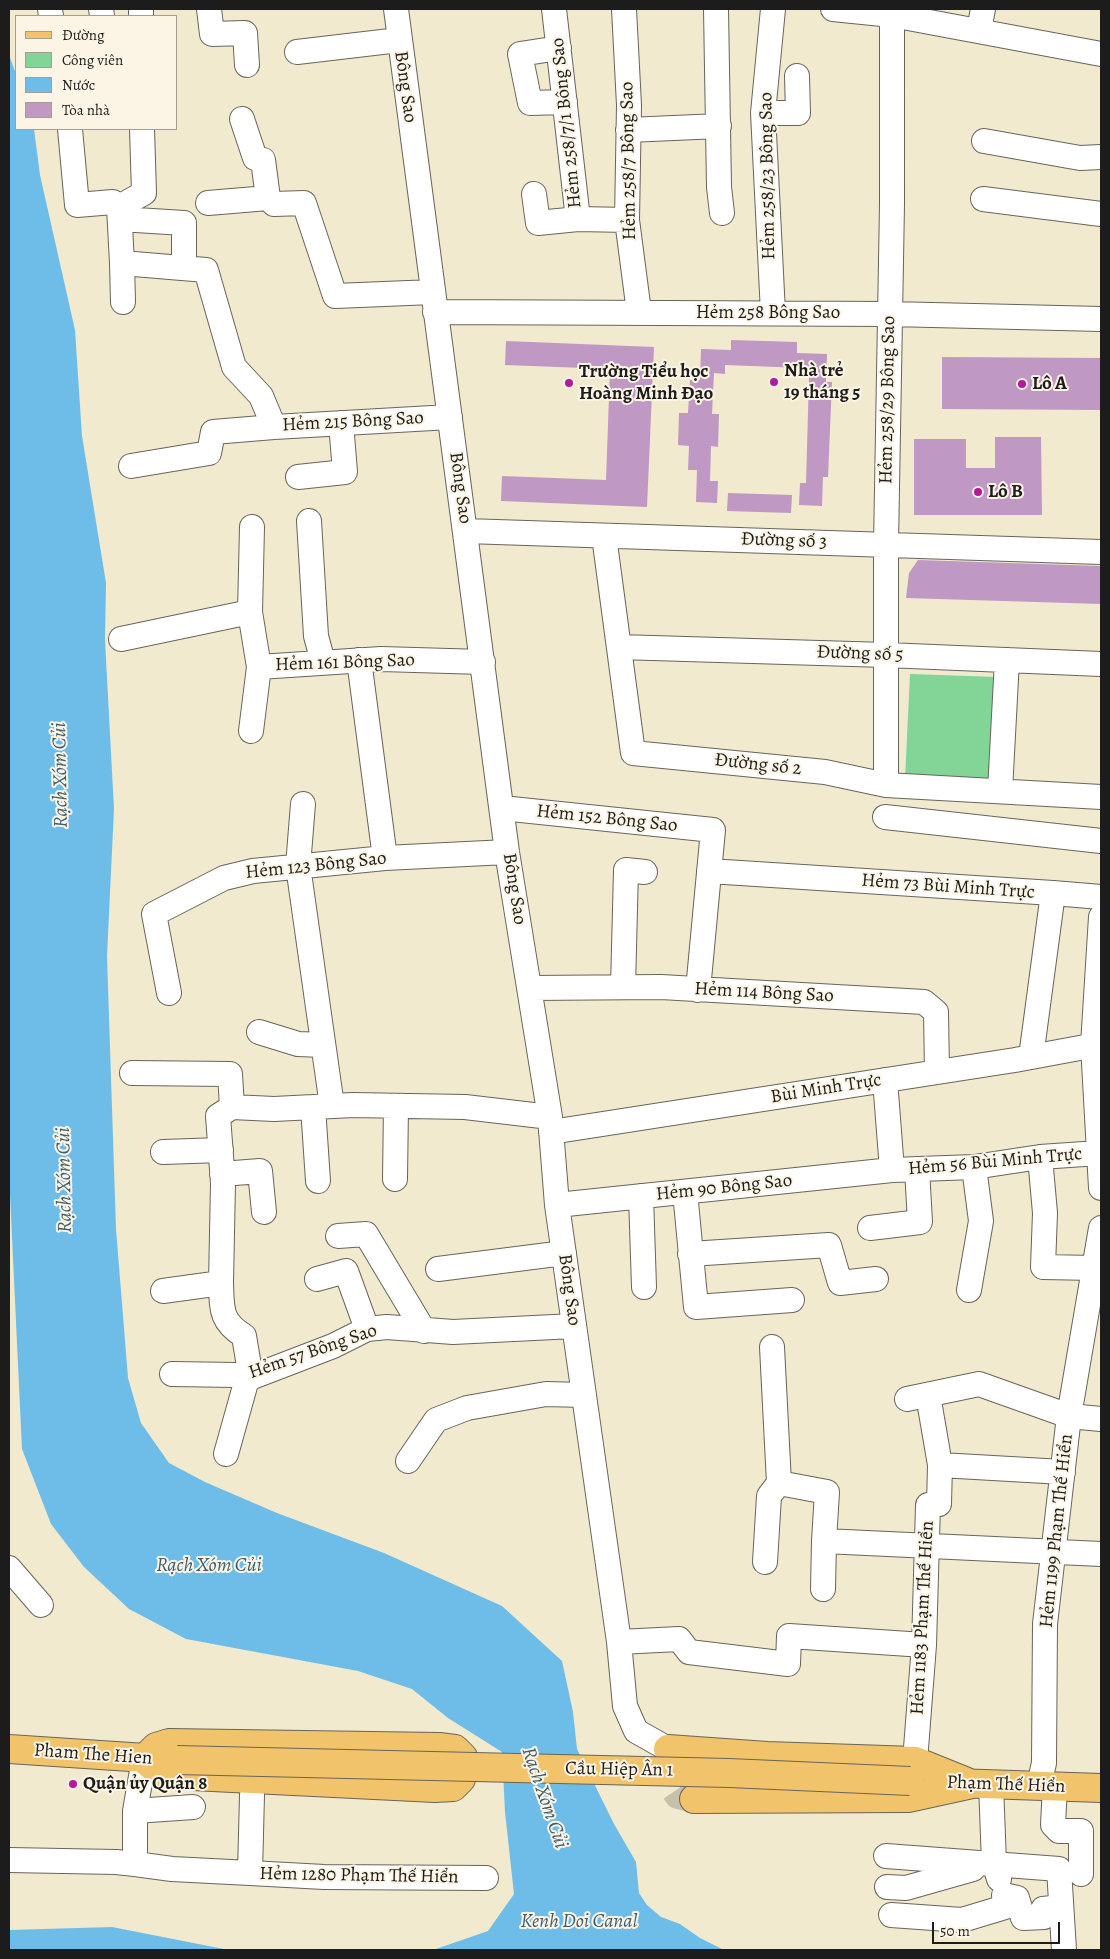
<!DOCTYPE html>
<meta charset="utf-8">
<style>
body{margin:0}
#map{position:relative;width:1110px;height:1959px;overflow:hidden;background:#f2eacf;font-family:Alegreya,serif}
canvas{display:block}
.frame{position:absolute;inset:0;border:10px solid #1c1c1c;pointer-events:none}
.legend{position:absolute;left:15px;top:15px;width:162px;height:115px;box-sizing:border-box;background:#fcf5e5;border:1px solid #a29e95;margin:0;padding:6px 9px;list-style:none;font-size:15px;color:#1c1c1c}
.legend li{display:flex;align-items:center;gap:10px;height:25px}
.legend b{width:25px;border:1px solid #a29e95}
.scale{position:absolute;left:932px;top:1922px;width:128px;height:22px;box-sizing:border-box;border:2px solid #1c1c1c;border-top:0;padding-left:6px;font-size:15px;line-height:18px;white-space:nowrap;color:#1c1c1c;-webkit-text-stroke:4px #fcf5e5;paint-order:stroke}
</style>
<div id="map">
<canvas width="1110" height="1959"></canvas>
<div class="frame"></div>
<ul class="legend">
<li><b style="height:6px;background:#f1c36a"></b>Đường</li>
<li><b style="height:14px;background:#82d597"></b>Công viên</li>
<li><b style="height:14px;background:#6ebde9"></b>Nước</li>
<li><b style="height:14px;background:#bf98c4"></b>Tòa nhà</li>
</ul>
<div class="scale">50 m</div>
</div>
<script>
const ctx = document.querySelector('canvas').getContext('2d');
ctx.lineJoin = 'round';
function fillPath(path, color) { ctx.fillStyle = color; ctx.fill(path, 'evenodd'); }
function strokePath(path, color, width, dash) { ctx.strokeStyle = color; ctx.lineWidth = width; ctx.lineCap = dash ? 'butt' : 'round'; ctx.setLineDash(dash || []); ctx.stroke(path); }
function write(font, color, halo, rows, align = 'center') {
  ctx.font = font + ' Alegreya,serif'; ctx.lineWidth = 4; ctx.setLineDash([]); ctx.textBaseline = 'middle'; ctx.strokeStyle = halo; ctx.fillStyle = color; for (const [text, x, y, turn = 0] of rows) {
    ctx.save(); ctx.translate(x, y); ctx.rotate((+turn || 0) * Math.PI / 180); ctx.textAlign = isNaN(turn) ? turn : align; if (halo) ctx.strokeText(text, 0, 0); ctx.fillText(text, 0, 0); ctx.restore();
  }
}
fillPath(new Path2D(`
 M910 674 998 677 994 783 905 779Z`), '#82d597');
fillPath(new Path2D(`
 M9 55 16 74V129H34L40 175 75 330 82 436 106 583 105 640 114 809 107 956 116 1229 128 1378 141 1423 169 1463 205 1482 277 1513 384 1553 502 1606 562 1661 573 1712 577 1749 614 1824 636 1862 639 1893 647 1905 661 1917 680 1924 700 1938 724 1950H433L488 1931 514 1894 505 1812 502 1752 448 1718 412 1689 358 1671 186 1639 129 1609 84 1567 51 1524 22 1449 9 1174Z
 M112 1927 229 1950H9V1930Z`), '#6ebde9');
fillPath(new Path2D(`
 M731 340 797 342V353L827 354 826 382H832L828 477H823L822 506 799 505 800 483H806L809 377 803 376 804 368 725 365V374L714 373 712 414H719L718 447 711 446 710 481H718L717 503 696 502 697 470H688L689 446 678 445 679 413H688L690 380H700L701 349 731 350Z
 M506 341 654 347 647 507 501 501 502 476 606 480 610 369 505 365Z
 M942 357 1101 358V410L942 409Z
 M995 437H1041L1042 515H914V439H966V468H995Z
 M728 493 792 495 791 513 727 511Z
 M918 560 1101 566V604L906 598 909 573Z`), '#bf98c4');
strokePath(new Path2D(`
 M668 1751V1780L678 1795 694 1799`), '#c7c1ab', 28, [28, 14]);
const minor = new Path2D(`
 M50 9 51 16
 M101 9 102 16
 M209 9 212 34 245 33 247 65
 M396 9 507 852 550 1117 557 1205 619 1642 625 1706 636 1731 668 1749
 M554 9 578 219 627 220
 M624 9 629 105 627 220 639 312
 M716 9 719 187 722 213
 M773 9 763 113 773 313
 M833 9 892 15 1101 54
 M141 16V9
 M979 30 983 9
 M559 48 520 54 530 103 565 102
 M297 52 399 40
 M763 113H798L797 76
 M242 119 255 158 263 160 268 198
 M70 129 77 205 113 202 119 207
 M142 129 144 193 119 207 122 263 206 270 234 367 261 396 274 427 450 417
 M628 130 719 126
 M984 141 1080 158 1101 157
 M534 194 538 223 578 219
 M983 199 1101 214
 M208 203 268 198 274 204 304 203 335 296 433 292
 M120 219 184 223V268
 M122 263 123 302
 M435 312 890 314 1101 319
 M131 466 209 453 213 432 274 427
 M298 477 345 472 341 423
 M309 521 316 636 323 662
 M252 527 250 612 259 667 381 659 483 662
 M466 531 1101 552
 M604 536 633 753 825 772 886 785 1101 797
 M121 639 250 612
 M619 647 886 655 1101 664
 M359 660 385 858
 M251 731 259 667
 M886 785V545L892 204V9
 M1000 791 1007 660
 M303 804 298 866 332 1106
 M502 808 713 830 698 990
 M885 817 1101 841
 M709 871 1053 893 1031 1057
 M1053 893 1101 897
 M1101 917 1093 1045 1101 1188
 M623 987 626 870 645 872
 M530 988 661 987 924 1002 936 1012 937 1072
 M169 993 154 914 224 878 253 871 385 858 507 852
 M259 1032 298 1044 323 1045
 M132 1073 230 1074 232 1107 274 1109 353 1105 465 1107 550 1117
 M885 1080 892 1170 974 1167 1040 1157 1099 1153
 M313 1107 318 1181
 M551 1132 1015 1060 1101 1044
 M163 1152 221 1150
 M1040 1157 1045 1213 1043 1267 1095 1268
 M222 1174 260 1171 264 1212
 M395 1179 396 1106
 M685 1192 696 1307 792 1300
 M641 1196 644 1287
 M557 1205 892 1170
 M870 1228 920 1222 917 1169
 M338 1236 366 1234 424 1331
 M690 1254 829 1245 840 1283 876 1279
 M438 1269 564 1253
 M317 1279 346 1271 367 1329
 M221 1283C222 1309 220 1321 244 1336L251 1378
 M969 1290 981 1221 974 1167
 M163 1291 221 1283 223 1183 218 1116 232 1107
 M772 1347 779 1483 827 1492 824 1541 1101 1554
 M172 1374 236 1375 247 1379 333 1346 367 1329 387 1327 453 1332 574 1326
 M907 1399 979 1384 1069 1416 1101 1419
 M226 1454 247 1379
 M408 1461 436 1420 467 1408 546 1394 584 1395
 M940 1465 1063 1472
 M765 1562 769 1496 779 1483
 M9 1568 41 1605
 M823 1589 824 1541
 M619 1642 679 1639 689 1652 788 1664 789 1636 924 1645
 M144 1759 135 1811V1864L172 1869 250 1873
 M915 1761 924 1645 928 1505 939 1504 940 1465 928 1395
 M991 1784 994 1863 999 1879
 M1039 1785 1044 1763 1045 1624 1069 1416 1101 1228
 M1055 1786 1053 1825 1059 1831H1081V1874
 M252 1795 250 1873 324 1877 486 1878
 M135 1811 193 1807
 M886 1856 1059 1869 1064 1950
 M9 1860 116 1862 135 1864
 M887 1887 906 1888 973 1869
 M891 1915 962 1920 1005 1907 1004 1895 1017 1898 1023 1918 1044 1917 1043 1909 1061 1907`);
const major = new Path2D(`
 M169 1743 439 1747 455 1749 463 1757 461 1779 453 1787 435 1788 172 1775 155 1769 144 1759 156 1747Z
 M9 1749 161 1759
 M668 1749 767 1756 915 1761 972 1784
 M955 1783 1101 1788
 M694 1799 908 1798 972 1784`);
strokePath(minor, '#67645b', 26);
strokePath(major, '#67645b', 30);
strokePath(minor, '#fff', 24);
strokePath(major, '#f1c36a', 28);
const majorBridge = new Path2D(`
 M177 1760 729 1773 910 1781`);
strokePath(majorBridge, '#67645b', 30, []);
strokePath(majorBridge, '#f1c36a', 28);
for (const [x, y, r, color] of [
 [774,382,5,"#b5179e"],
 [569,383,5,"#b5179e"],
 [1022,384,5,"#b5179e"],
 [978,492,5,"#b5179e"],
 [73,1784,5,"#b5179e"]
]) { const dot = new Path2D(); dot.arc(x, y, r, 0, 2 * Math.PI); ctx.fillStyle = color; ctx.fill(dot); strokePath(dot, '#fcf5e5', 2); }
write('19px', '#1c1c1c', '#fcf5e5', [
 ["Bông Sao",405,87,82],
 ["Hẻm 258/7/1 Bông Sao",567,123,-96],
 ["Hẻm 258/7 Bông Sao",629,161,-91],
 ["Hẻm 258/23 Bông Sao",768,176,-91],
 ["Hẻm 258 Bông Sao",768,313],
 ["Hẻm 258/29 Bông Sao",888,400,-89],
 ["Hẻm 215 Bông Sao",353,422,-3],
 ["Bông Sao",460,488,82],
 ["Đường số 3",784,541,2],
 ["Đường số 5",860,654,2],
 ["Hẻm 161 Bông Sao",345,663,-2],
 ["Đường số 2",758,765,6],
 ["Hẻm 152 Bông Sao",607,819,6],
 ["Hẻm 123 Bông Sao",316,866,-6],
 ["Hẻm 73 Bùi Minh Trực",948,887,4],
 ["Bông Sao",514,889,81],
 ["Hẻm 114 Bông Sao",764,993,3],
 ["Bùi Minh Trực",826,1089,-9],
 ["Hẻm 56 Bùi Minh Trực",995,1162,-5],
 ["Hẻm 90 Bông Sao",724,1188,-6],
 ["Bông Sao",569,1290,82],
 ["Hẻm 57 Bông Sao",313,1352,-19],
 ["Hẻm 1199 Phạm Thế Hiển",1057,1531,-84],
 ["Hẻm 1183 Phạm Thế Hiển",923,1618,-87],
 ["Pham The Hien",93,1755,4],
 ["Cầu Hiệp Ân 1",619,1770,1],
 ["Phạm Thế Hiển",1006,1785,2],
 ["Hẻm 1280 Phạm Thế Hiển",359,1876,1]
]);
write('bold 19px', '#1c1c1c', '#fcf5e5', [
 ["Nhà trẻ",784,371],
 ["19 tháng 5",784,393],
 ["Trường Tiểu học",579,372],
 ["Hoàng Minh Đạo",579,394],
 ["Lô A",1032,384],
 ["Lô B",988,492],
 ["Quận ủy Quận 8",83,1784]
], 'left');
write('italic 20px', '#3d5c6e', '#fcf5e5', [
 ["Rạch Xóm Củi",61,775,-91],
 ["Rạch Xóm Củi",65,1180,-91],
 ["Rạch Xóm Củi",209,1566],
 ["Rạch Xóm Củi",544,1798,71],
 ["Kenh Doi Canal",579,1922]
]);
</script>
